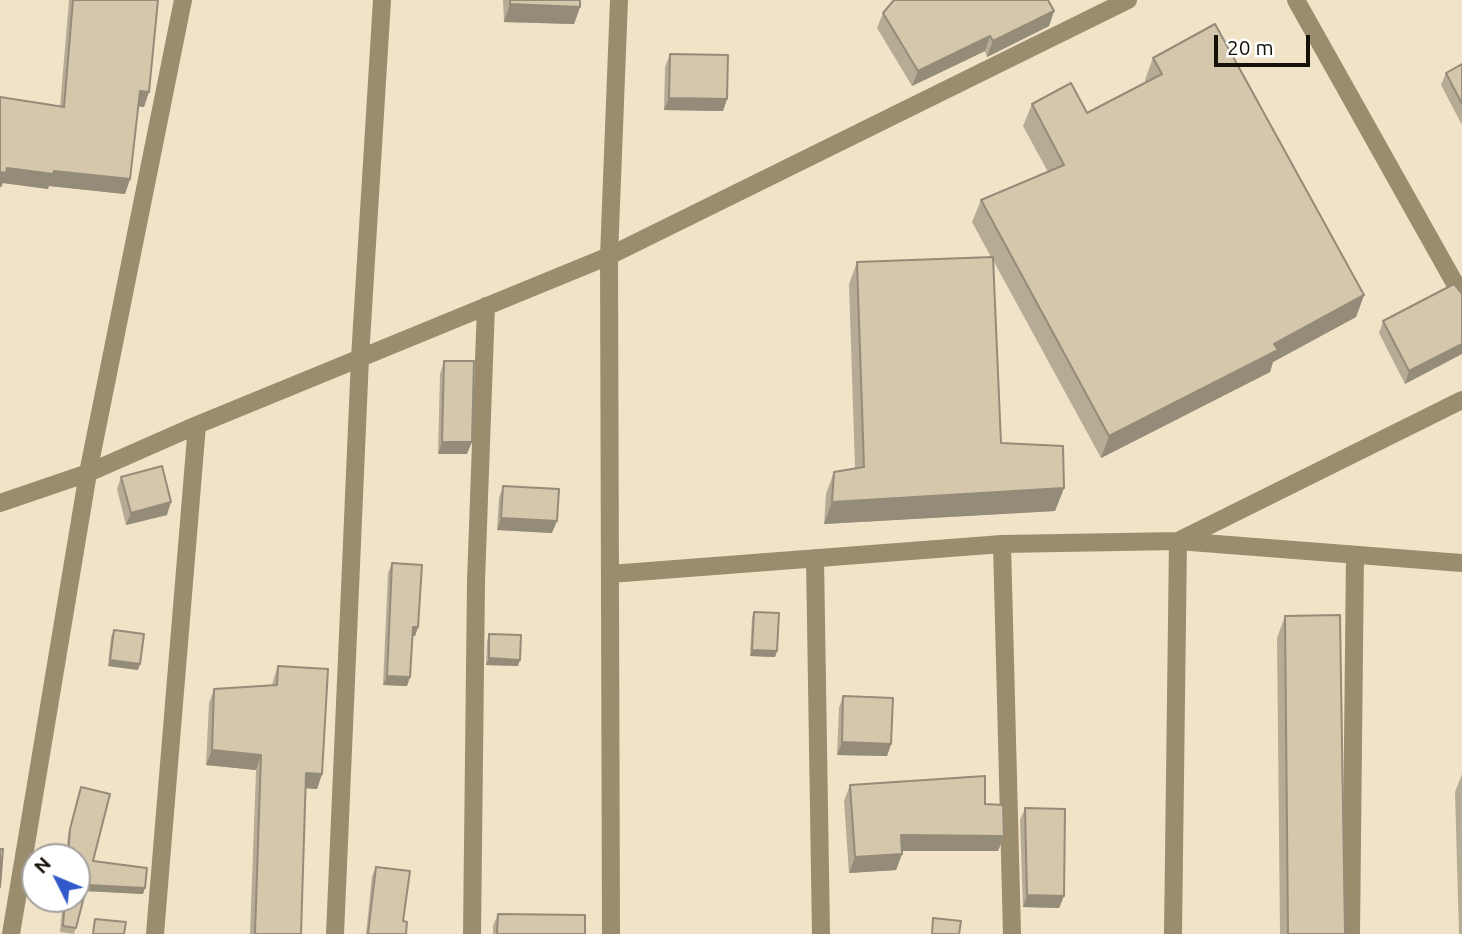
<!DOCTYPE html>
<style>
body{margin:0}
#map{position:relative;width:1462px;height:934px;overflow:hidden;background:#f0e3c7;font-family:Ubuntu,sans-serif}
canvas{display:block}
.north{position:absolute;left:21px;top:843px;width:70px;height:70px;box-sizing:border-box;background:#fff;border:2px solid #a2a09c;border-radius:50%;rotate:313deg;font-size:19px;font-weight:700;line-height:28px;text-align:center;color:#161107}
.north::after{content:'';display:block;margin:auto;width:24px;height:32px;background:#3159c9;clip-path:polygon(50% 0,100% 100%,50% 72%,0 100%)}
.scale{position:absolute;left:1214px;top:35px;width:96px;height:32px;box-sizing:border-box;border:4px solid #161107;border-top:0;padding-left:9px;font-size:21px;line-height:24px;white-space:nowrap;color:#161107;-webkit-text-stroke:5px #fff;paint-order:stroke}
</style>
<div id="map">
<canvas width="1462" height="934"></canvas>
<div class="north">N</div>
<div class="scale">20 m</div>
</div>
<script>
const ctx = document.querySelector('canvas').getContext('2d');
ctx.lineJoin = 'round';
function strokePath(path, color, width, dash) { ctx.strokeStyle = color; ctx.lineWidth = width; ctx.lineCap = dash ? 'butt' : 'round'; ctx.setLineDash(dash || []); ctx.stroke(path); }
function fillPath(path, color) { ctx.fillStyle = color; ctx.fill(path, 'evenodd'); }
strokePath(new Path2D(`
 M1296 0 1462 296
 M0 503 88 473 197 425 609 256 1128 0
 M1002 544 1012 934
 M815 558 821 934
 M610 574 1002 544 1178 541 1462 563
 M11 934 88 473 183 0
 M155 934 197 425
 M335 934 360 358 382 0
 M472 934 476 581 486 306
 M611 934 609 256 619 0
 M1173 934 1178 541 1462 400
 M1351 934 1355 555`), '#9a8c6d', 18);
fillPath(new Path2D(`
 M69 0H158L144 107 139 106 130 179 125 194 49 186 48 189 3 183 1 187 0 97 60 107Z
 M503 0H580V7L574 24 504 22Z
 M1054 11 1049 26 987 57 985 51 912 86 877 28 883 13Z
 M670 54 727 99 723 111 664 110 665 67Z
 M1153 58 1364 295 1356 317 1273 362 1270 372 1101 458 993 260 1001 443 1064 488 1055 511 824 524 826 494 834 472 855 468 849 284 857 262 991 257 972 222 981 200 1048 172 1023 126 1032 104 1087 113 1146 82 1145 80Z
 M1462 64V125L1441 85 1446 73Z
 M1461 294 1405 384 1379 333 1383 321Z
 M444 361 467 454H438L440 374Z
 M121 477 167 515 126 525 117 489Z
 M503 486 552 533 497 530 499 498Z
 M392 563 418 627 415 636H412L410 677 407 686 383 685 388 573Z
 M754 612 777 651 775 657 750 656 752 618Z
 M1285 616 1345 934H1280L1277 638Z
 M114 630 138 670 108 666 111 637Z
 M489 634 518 666 486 665 487 641Z
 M278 666 322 774 317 789 306 788 301 934H250L256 770 206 765 209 703 214 689 272 686 273 681Z
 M843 696 891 744 887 756 837 755 839 708Z
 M1462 774V934H1459L1455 792Z
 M850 785 985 804 1004 836 998 851H902V854L896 870 849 873 844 801Z
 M81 787 93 861 143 894 85 891 74 934 60 932 63 899H77V857H66L68 835Z
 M1025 808 1064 896 1059 908 1023 907 1020 820Z
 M376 867 403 921 406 934H366L372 876Z
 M498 914 585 934H493V926Z`), '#b6ab94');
fillPath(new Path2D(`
 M510 4 580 7 574 24 504 22Z
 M1054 11 1049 26 987 57 993 41Z
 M990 36 985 51 912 86 918 71Z
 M140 91 149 92 144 107 135 106Z
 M669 98 727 99 723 111 664 110Z
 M7 168 54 171 130 179 125 194 49 186 48 189 3 183 1 187H0V172Z
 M1364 295 1356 317 1273 362 1270 372 1101 458 1109 436Z
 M1462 344V354L1405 384 1409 371Z
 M442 442H472L467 454H438Z
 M1064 488 1055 511 824 524 832 502Z
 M171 502 167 515 126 525 131 513Z
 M501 518 557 521 552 533 497 530Z
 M413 627H418L415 636H409Z
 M752 650 777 651 775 657 750 656Z
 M489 658 520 660 518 666 486 665Z
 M110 660 140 664 138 670 108 666Z
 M387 676 410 677 407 686 383 685Z
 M842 742 891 744 887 756 837 755Z
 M212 750 261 755 256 770 206 765Z
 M306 773 322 774 317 789 301 788Z
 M901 835 1004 836 998 851H895Z
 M902 854 896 870 849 873 855 857Z
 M87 885 145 888 143 894 85 891Z
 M1027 895 1064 896 1059 908 1023 907Z`), '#948b78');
const building = new Path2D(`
 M73 0H158L149 92 140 91 130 179 54 171 53 174 7 168 6 173 0 172V97L64 107Z
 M510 0H580V7L510 4Z
 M894 0H1048L1054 11 993 41 990 36 918 71 883 13Z
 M1215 24 1364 295 1274 344 1278 350 1109 436 981 200 1064 165 1032 104 1071 83 1087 113 1162 74 1153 58Z
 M670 54 728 55 727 99 669 98Z
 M1462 64V104L1446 73Z
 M993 257 1001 443 1063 446 1064 488 832 502 834 472 864 467 857 262Z
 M1454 284 1462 294V344L1409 371 1383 321Z
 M444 361H474L472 442H442Z
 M162 466 171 502 131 513 121 477Z
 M503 486 559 489 557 521 501 518Z
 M392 563 422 565 418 627H413L410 677 387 676Z
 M754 612 779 613 777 651 752 650Z
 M1340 615 1345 934H1288L1285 616Z
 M114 630 144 634 140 664 110 660Z
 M489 634 521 635 520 660 489 658Z
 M278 666 328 669 322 774 306 773 301 934H255L261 755 212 750 214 689 277 685Z
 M843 696 893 698 891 744 842 742Z
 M985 776V804L1003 805 1004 836 901 835 902 854 855 857 850 785Z
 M81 787 110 794 93 861 147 868 145 888 87 885 76 928 63 926 65 899H77V857H68L70 829Z
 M1025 808 1065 809 1064 896 1027 895Z
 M0 849H3L0 887Z
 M376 867 410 871 403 921 407 922 406 934H368Z
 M498 914 585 915V934H497Z
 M933 918 961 921 959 934H932Z
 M95 919 126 922 124 934H93Z`);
fillPath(building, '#d4c7ac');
strokePath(building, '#948b78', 2);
</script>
